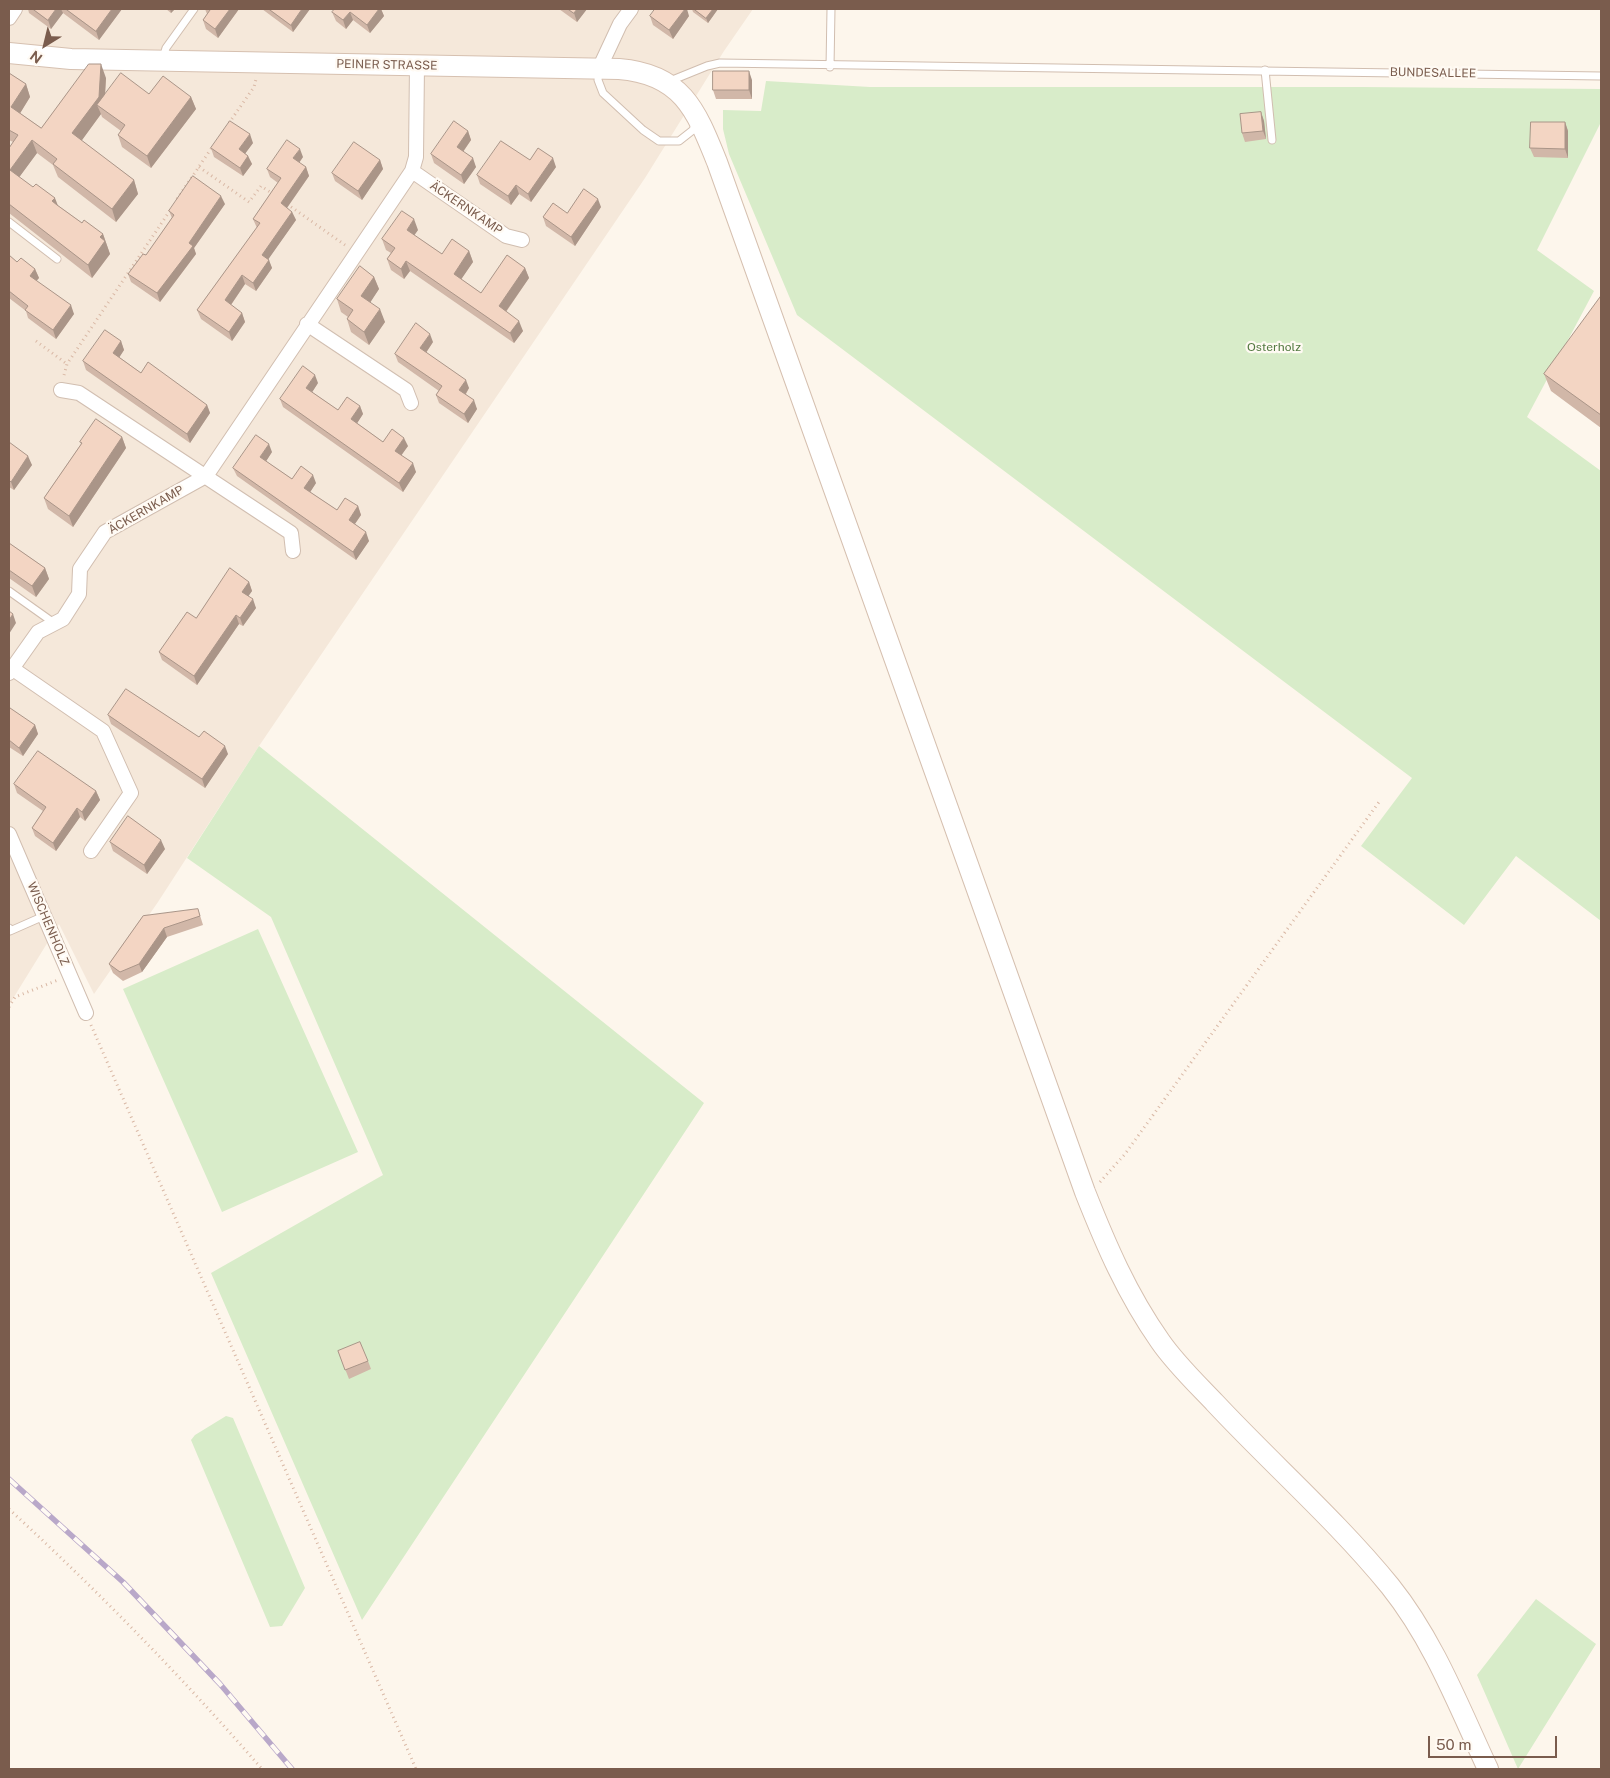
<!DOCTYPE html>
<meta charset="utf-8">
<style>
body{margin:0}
#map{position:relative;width:1610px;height:1778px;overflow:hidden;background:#fdf6ec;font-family:"Public Sans",sans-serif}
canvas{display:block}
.frame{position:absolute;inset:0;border:10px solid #7a5c4d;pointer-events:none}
.north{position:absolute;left:20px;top:20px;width:50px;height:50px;-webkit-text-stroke:4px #fffaf3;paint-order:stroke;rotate:216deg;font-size:14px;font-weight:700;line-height:20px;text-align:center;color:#7a5c4d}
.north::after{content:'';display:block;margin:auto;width:18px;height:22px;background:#7a5c4d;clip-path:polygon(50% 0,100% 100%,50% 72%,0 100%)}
.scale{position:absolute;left:1428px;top:1736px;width:129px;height:22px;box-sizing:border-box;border:2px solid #7a5c4d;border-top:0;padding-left:6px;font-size:15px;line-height:18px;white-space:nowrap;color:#7a5c4d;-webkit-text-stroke:4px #fffaf3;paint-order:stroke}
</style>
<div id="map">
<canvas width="1610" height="1778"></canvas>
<div class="frame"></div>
<div class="north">N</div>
<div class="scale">50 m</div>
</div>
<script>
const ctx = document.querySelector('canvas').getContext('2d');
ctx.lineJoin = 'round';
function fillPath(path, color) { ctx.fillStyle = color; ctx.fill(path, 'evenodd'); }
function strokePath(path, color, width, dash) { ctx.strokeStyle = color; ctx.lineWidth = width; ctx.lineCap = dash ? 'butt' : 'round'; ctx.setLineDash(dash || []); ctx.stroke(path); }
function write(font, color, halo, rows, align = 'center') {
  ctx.font = font + ' "Public Sans",sans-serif'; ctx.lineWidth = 4.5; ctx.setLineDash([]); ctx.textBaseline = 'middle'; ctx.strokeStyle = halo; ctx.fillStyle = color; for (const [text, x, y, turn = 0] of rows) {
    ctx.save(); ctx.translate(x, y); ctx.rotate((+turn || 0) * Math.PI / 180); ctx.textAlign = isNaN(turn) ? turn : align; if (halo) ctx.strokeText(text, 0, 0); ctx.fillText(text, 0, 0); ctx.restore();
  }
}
fillPath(new Path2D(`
 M9 9H753L724 51 645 178 259 746 158 902 94 994 59 924 9 1005Z`), '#f5e8da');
fillPath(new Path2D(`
 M766 81 870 87H1362L1601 89V122L1537 250 1594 291 1527 417 1601 471V921L1516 856 1464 925 1361 846 1412 778 797 315 729 154 723 129V110L761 111Z
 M259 746 704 1103 362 1620 211 1273 383 1175 271 917 187 858Z
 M258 929 358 1152 222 1212 123 989Z
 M226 1416 233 1418 305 1588 282 1626 270 1627 191 1440 195 1435Z
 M1536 1599 1596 1644 1518 1769 1477 1675Z`), '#d8ecc9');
const lane = new Path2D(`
 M163 58 166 48 194 9
 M830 67 831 9
 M599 69 598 80 603 93 643 130 659 141H679L693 130 696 123
 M1265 70 1272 140
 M670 81 707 66 720 63C1014 70 1308 71 1601 76
 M9 222 57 259
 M9 591 54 623
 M9 928 10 931 44 916`);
const street = new Path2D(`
 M9 18 15 9
 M599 69 620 24 631 9
 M412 171 506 236 522 240
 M307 324 406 390 411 403
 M61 390 79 393 291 533 293 551
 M13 669 103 731 131 793 91 851
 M9 673 38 632 63 619 79 594 80 569 105 532 206 476 412 171 416 157 417 65
 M9 834 86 1013`);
const secondary = new Path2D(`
 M9 53 71 59 619 69C682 74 696 110 717 162L1085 1192C1106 1245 1127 1294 1160 1341 1175 1363 1196 1383 1215 1403 1273 1465 1337 1521 1390 1586 1434 1641 1459 1707 1488 1769`);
strokePath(lane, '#d1beb0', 9);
strokePath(street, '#d1beb0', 16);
strokePath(secondary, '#d6c0b0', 22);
strokePath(new Path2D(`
 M229 123 254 87 256 79
 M199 167 249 202 261 186 273 194
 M177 199 213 146
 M287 204 345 245
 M36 341 67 364
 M64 375 67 364 171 209
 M9 1007 15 997 58 980
 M91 1025 416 1769
 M1100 1182 1125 1154 1379 802
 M9 1509C99 1592 181 1676 262 1769`), '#d9b8a5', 3, [1, 4]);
strokePath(lane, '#fff', 7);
strokePath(street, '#fff', 14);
strokePath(secondary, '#fff', 20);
const rail = new Path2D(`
 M9 1479 123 1582 220 1684 292 1769`);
strokePath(rail, '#b9a8c9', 5.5);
strokePath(rail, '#fffaf3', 4, [11]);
fillPath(new Path2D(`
 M28 9H122L99 40 63 13 51 29 29 13Z
 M166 9H175L171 13Z
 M205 9H239L218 38 206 29 203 20 207 14Z
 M262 9H310L293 32Z
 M379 9H381L384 16 370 33 353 20 346 29 336 21 332 12Z
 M559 9H587L577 22Z
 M692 9H718L708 23 693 12Z
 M650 16H689L673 39 653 25Z
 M9 73 26 84 30 97 20 113 41 128 106 78 105 95 149 94 191 97 196 109 151 168 122 147 118 135 121 131 102 117 101 114 81 141 134 180 138 194 116 222 58 177 53 165 37 153 19 177 82 223 103 234 110 254 92 278 9 213V148L13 142 9 140Z
 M752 80V99H716L713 90Z
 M1261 112 1264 121 1266 139 1245 142 1242 133Z
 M1565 122 1568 131V158L1534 157 1530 148Z
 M468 131 471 140 463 152 476 167 464 184 434 163 431 154Z
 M253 143 245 153 248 156 252 164 243 176 214 157 211 148Z
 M303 157 299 163 306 167 309 176 287 208 292 212 296 220 268 259 272 268 256 291 245 284 231 305 242 313 245 322 232 341 201 319 197 310 257 228 253 219 278 183 270 177 267 169Z
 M380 160 383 169 362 200 335 181 332 173Z
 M530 160 556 167 531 202 519 194 511 205 480 184 477 175Z
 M225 204 194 248 196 254 160 302 131 282 128 274 146 255 172 218 169 211Z
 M601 207 575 246 546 226 543 217Z
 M418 230 414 235 442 254 469 251 473 262 461 279 481 293 525 268 529 278 506 312 523 331 514 343 410 271 404 279 391 270 387 259 391 253 386 250 382 239Z
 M9 255 17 262 35 269 39 278 36 280 74 314 56 339 28 318 26 311 9 298Z
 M374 277 379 289 370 302 385 322 369 345 351 332 347 319 348 317 341 312 337 299Z
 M1601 296V428L1551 391 1544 374Z
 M121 341 124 350 119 357 141 373 207 405 210 413 190 443 86 370 83 361Z
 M433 342 426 353 469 388 466 394 477 409 468 423 439 403 436 395 439 391 398 362 395 354Z
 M318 383 312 392 338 410 360 406 363 414 357 423 383 442 408 446 401 455 416 472 403 492 283 407 280 399Z
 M122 437 126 448 73 527 48 509 44 498 81 444 80 442Z
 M9 442 32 465 14 490 9 487Z
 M272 452 266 461 292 479 316 483 310 492 337 510 358 506 361 515 355 524 369 541 356 560 237 476 233 468Z
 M9 543 45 568 49 579 36 597 9 578Z
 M249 582 252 591 248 596 256 608 243 626 239 624 197 685 162 660 159 652 196 618Z
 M9 711 35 725 38 734 23 756 9 747Z
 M108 715 199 737 228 754 205 788 111 724Z
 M14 784 96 791 100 800 85 821 80 817 56 851 35 836 32 828 43 811 17 793Z
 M110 842 165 849 147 874 113 851Z
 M198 909 203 925 167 937 142 972 123 981 113 973 109 964 143 916Z
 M338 1351 368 1361 371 1369 349 1379Z`), '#d1b7a8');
fillPath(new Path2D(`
 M56 9H61L63 13 51 29 48 20Z
 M112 9H122L99 40 96 31Z
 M170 9H175L171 13Z
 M230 9H239L218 38 215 29Z
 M302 9H310L293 32 291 25Z
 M379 9H381L384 16 370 33 367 25Z
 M577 9H587L577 22 574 13Z
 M685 9H687L689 16 673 39 669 30Z
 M713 9H718L708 23 706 18Z
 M350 12 353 20 346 29 343 20Z
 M101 64 106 78 104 110 97 105 101 114 77 147 72 133Z
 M749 71 752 80V99L749 90Z
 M26 84 30 97 16 120 11 107Z
 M191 97 196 109 151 168 147 156Z
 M1261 112 1264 121 1266 139 1263 131Z
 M1565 122 1568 131V158L1565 149Z
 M468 131 471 140 460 156 457 147Z
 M250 134 253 143 242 158 239 149Z
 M32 140 37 153 15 183 10 170Z
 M300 149 303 157 296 167 293 158Z
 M248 156 252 164 243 176 240 168Z
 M473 158 476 167 464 184 461 175Z
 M553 158 556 167 531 202 528 194Z
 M380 160 383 169 362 200 358 191Z
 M306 167 309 176 284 212 281 203Z
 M134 180 138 194 116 222 112 209Z
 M516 185 519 194 511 205 508 196Z
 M221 196 225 204 194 248 196 254 160 302 157 293 189 243Z
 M55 198 60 211 52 201Z
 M598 199 601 207 575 246 571 237Z
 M292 212 296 220 265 264 262 255Z
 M414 219 418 230 411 240 407 230Z
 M103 234 110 254 92 278 88 265 100 237Z
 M469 251 473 262 458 284 454 274Z
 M269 260 272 268 256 291 253 283Z
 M406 261 410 271 404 279 401 269Z
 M525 268 529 278 502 317 499 306Z
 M35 269 39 278 33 285 30 276Z
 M242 275 245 284 228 309 225 300Z
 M374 277 379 289 366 309 361 296Z
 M71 305 74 314 56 339 53 330Z
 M380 309 385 322 369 345 364 332Z
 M242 313 245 322 232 341 229 332Z
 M519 321 523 331 514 343 510 333Z
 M430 334 433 342 423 357 420 348Z
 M121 341 124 350 117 361 113 353Z
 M315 375 318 383 309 397 306 388Z
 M466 380 469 388 463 398 459 390Z
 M474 400 477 409 468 423 464 414Z
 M207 405 210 413 190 443 187 434Z
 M360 406 363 414 354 428 351 419Z
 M122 437 126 448 73 527 69 516Z
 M404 438 408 446 398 460 395 451Z
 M269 444 272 452 263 466 260 457Z
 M28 456 32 465 14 490 11 482Z
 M413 463 416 472 403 492 399 483Z
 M313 475 316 483 307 497 304 488Z
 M358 506 361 515 352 528 349 520Z
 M366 532 369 541 356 560 353 552Z
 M45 568 49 579 36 597 32 586Z
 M249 582 252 591 245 601 242 592Z
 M253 599 256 608 243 626 240 618Z
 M13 614 16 623 9 634V620Z
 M236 615 239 624 197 685 194 676Z
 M35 725 38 734 23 756 19 748Z
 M225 746 228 754 205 788 202 779Z
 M96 791 100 800 85 821 82 812Z
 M77 808 80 817 56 851 53 843Z
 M161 840 165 849 147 874 144 865Z
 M164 928 167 937 142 972 139 964Z`), '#aa9588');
const building = new Path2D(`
 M33 9H56L48 20Z
 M66 9H112L96 31Z
 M208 9H230L215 29 203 20 210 10Z
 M269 9H302L291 25Z
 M335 9H379L367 25 350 12 343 20 332 12Z
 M568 9H577L574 13Z
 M655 9H685L669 30 650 16Z
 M694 9H713L706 18Z
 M89 64H101L99 97 72 133 134 180 112 209 53 164 57 159 32 140 10 170 33 187 36 184 55 198 52 201 57 205 82 223 84 220 103 234 100 237 105 241 88 265 9 204V148L18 135 9 130V73L26 84 11 107 41 128Z
 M713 71H749V90H713Z
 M121 73 149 94 163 76 191 97 147 156 118 135 125 125 97 105Z
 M1261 112 1263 131 1242 133 1240 114Z
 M230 121 250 134 239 149 248 156 240 168 211 148Z
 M454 121 468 131 457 147 473 158 461 175 431 154Z
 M1531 122H1565V149L1530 148Z
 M287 140 300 149 293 158 306 167 281 203 292 212 262 255 269 260 253 283 242 275 225 300 242 313 229 332 197 310 260 223 253 219 281 178 267 169Z
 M501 141 530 160 538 148 553 158 528 194 516 185 508 196 477 175Z
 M354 142 380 160 358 191 332 173Z
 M193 176 221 196 189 243 193 246 157 293 128 274 143 254 146 255 174 215 169 211Z
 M584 189 598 199 571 237 543 217 553 203 567 213Z
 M402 211 414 219 407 230 442 254 452 239 469 251 454 274 481 293 507 255 525 268 499 306 519 321 510 333 406 261 401 269 387 259 395 248 382 239Z
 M9 255 17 262 21 258 35 269 30 276 71 305 53 330 25 310 28 306 9 291Z
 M360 266 374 277 361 296 380 309 364 332 347 319 353 310 337 299Z
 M1601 296V415L1544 374Z
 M416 323 430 334 420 348 466 380 459 390 474 400 464 414 436 395 442 386 395 354Z
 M105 330 121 341 113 353 141 373 148 362 207 405 187 434 83 361Z
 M303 366 315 375 306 388 338 410 347 397 360 406 351 419 383 442 392 429 404 438 395 451 413 463 399 483 280 399Z
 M96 419 122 437 69 516 44 498 82 443 80 442Z
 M256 435 269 444 260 457 292 479 301 466 313 475 304 488 337 510 345 498 358 506 349 520 366 532 353 552 233 468Z
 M9 442 28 456 11 482 9 480Z
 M9 543 45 568 32 586 9 570Z
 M230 568 249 582 242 592 253 599 240 618 236 615 194 676 159 652 187 612 196 618Z
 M9 611 13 614 9 620Z
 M126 689 199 737 204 731 225 746 202 779 108 715Z
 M10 708 35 725 19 748 9 740V711Z
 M38 751 96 791 82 812 77 808 53 843 32 828 46 807 14 784Z
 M128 816 161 840 144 865 110 842Z
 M198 909 200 916 164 928 139 964 120 972 109 964 143 916Z
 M360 1342 368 1361 345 1370 338 1351Z`);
fillPath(building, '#f3d5c3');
strokePath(building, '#aa9588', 1);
write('12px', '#7a5c4d', '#fffaf3', [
 ["PEINER STRASSE",387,65,1],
 ["BUNDESALLEE",1433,73,1],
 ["ÄCKERNKAMP",466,208,34],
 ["ÄCKERNKAMP",146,510,-30],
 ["WISCHENHOLZ",48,924,67]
]);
write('12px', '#537a41', '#fffaf3', [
 ["Osterholz",1274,347]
]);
</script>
